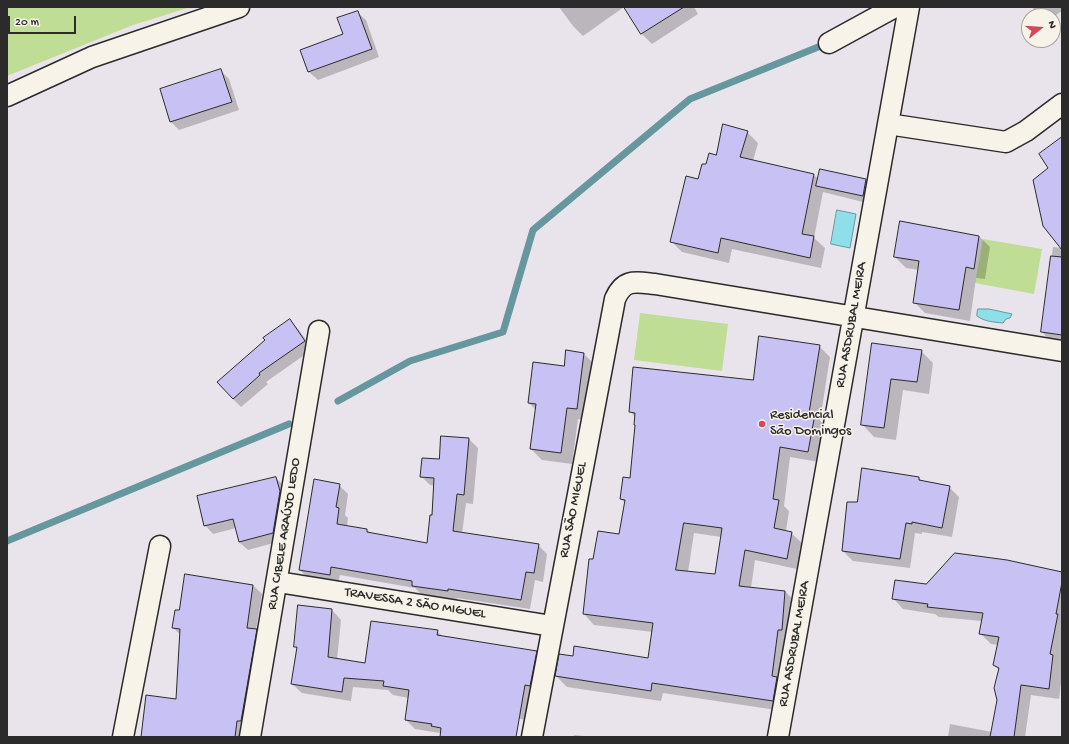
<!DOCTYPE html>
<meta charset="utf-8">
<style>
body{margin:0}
#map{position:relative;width:1069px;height:744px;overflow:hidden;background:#e9e4eb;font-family:"Gochi Hand",sans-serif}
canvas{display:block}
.frame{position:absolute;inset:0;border:8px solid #2b2b2b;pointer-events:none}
.north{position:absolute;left:1021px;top:8px;width:40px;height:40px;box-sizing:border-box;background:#f7f3e8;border:1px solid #a5a39c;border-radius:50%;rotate:73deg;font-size:11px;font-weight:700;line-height:16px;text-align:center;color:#2b2b2b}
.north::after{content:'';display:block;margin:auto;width:14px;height:18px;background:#d1495b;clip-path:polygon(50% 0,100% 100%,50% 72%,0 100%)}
.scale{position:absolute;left:8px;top:16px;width:68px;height:18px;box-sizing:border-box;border:2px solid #2b2b2b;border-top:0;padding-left:5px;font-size:12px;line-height:14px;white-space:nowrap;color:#2b2b2b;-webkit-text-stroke:3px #f7f3e8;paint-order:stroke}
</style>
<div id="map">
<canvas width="1069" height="744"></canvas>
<div class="frame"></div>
<div class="north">N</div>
<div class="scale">20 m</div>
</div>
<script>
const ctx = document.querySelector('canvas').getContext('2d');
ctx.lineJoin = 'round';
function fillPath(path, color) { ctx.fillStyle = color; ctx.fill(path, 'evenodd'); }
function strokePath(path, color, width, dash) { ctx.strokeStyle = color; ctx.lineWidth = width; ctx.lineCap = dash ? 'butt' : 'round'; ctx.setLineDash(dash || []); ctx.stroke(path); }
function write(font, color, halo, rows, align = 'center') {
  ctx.font = font + ' "Gochi Hand",sans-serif'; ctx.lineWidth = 3; ctx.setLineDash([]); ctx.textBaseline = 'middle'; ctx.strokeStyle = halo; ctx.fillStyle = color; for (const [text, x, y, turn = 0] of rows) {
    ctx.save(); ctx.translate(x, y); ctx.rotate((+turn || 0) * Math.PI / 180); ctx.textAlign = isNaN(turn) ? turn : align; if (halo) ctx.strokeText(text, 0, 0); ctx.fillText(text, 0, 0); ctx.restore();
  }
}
fillPath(new Path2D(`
 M7 7H191L133 25 7 76Z
 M983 239 1042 249 1034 294 975 283Z
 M640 313 728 324 722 371 634 360Z`), '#c0dd95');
const water = new Path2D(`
 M837 210 856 214 850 248 831 244Z
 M978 309H989L1012 314 1010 318 1006 319 1003 323C994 322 985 322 977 316Z`);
fillPath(water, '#8fdfeb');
strokePath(water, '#67979e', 1);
fillPath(new Path2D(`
 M559 7H624L583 36 573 26Z
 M625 7H694L698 14 652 44 642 34Z
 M1032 7H1062V11L1053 17 1039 16Z
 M357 12 366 20 379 57 318 80 309 72 302 50 344 35Z
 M221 71 229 79 239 110 179 130 171 122 161 90Z
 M747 132 758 143 753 161 814 175 818 179 820 170 866 180 874 188 871 204 823 192 814 238 825 248 821 268 732 249 729 263 682 252 671 241 707 166Z
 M979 236 990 247 985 279 976 278 970 321 925 313 914 302 919 270 906 268 895 257Z
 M1053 247 1062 248V345L1054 344 1042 332Z
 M290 321 298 329 313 349 266 382 268 384 241 407 233 399Z
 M873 344 921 351 933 363 929 394 903 390 896 440 874 437 862 424Z
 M819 346 830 357 820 421 825 425 819 462 790 457 784 506 789 511 786 531 791 533 802 543 797 569 755 560 751 588 785 591 795 602 783 711 663 693 661 701 567 687 556 676 574 658 649 659 653 632 594 625 584 614 594 561 619 535 625 503 621 499 631 479 636 426 635 417 630 411 754 381ZM694 533 721 537 716 575 688 572Z
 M584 354 595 365 588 420 578 419 572 464 542 460 531 449 536 410 529 403 565 367Z
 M469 439 478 448 473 504 466 503 462 534 538 545 547 554 543 582 535 580 530 609 457 598V600L422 595 415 588 340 575 338 583 309 579 300 570 339 485 348 494 345 515 348 518 347 526 367 530 370 533 428 544 435 486 430 485 421 476Z
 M276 478 284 486 281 541 248 550 239 542 236 528 213 534 205 525Z
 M919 478 923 482 949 487 959 497 952 537 922 532V534L915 533 910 568 853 561 843 551 857 503Z
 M1062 573 1061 664 1062 675 1059 699 1031 695 1025 737H948L950 724 992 732 998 700 999 670 994 665 999 645 991 644 980 633 982 621 939 617 935 614 903 609 893 598 927 586Z
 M186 575 253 585 262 594 256 630 265 639 245 737H143L177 700 181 635 173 628 180 612Z
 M332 610 341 620 337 660 366 664 437 631 444 638 536 652 546 661 530 721 517 718 516 737H441L440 733 415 729 406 720 409 698 393 695 388 690 353 687 351 701 302 693 292 684 297 649 295 646Z
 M574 735 595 737H574Z`), '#0003');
strokePath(new Path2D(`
 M338 401 410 361 503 332 533 230 690 99 828 43
 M7 541 289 424`), '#67979e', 7);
const building = new Path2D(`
 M624 7H684L641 34Z
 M358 11 372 49 308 72 300 50 343 34 337 18Z
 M221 69 232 102 170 122 160 89Z
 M723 124 748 131 740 157 814 174 802 234 814 236 810 258 721 238 718 253 670 242 686 176 698 179 702 164H706L709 153 716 155Z
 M1062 137V250L1043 226 1033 180 1048 168 1039 154Z
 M820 169 866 179 863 196 816 186Z
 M900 221 979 236 974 269 966 267 959 310 913 303 919 261 894 257Z
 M1051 256 1062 257V335L1041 332Z
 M290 319 305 341 259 373 260 375 233 399 217 382 265 340 263 338Z
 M759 336 820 345 809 413 815 414 808 452 780 447 773 499 779 500 774 528 792 532 787 559 745 550 739 586 785 591 782 630H778L772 676 777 677 773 701 652 683 651 691 555 676 559 654 573 656 574 646 648 658 653 623 583 614 589 559H593L598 531 619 534 625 500 620 499 623 477 630 478 635 425H634L635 413 629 412 633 367 753 380ZM684 523 722 528 715 574 676 570Z
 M872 343 922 350 917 382 891 379 884 428 861 425Z
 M566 350 584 353 577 409 567 408 561 453 530 449 536 404 528 403 533 362 564 366Z
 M441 436 469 438 464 495 457 494 453 531 539 544 534 573 526 572 521 600 448 589V591L412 586V581L331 567 330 575 299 570 314 479 340 484 336 507 339 508 337 524 367 529V532L427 543 430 515H432L434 478 420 477 422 458 439 459Z
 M862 468 919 477V480L950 486 942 528 912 522V524L906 523 900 559 842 551 847 502H857Z
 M276 477 280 491 273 533 239 542 233 519 204 526 197 496Z
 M955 553 1007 560 1062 572V582L1056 614H1058L1050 654 1053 655 1049 689 1021 685 1014 737H990L997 700 994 688 999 668 993 665 999 637 979 634 983 613 927 607 928 604 892 599 895 580 926 584Z
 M185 574 253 585 247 628 257 629 241 721H237L235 737H141L146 695 176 699 180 629 172 628 175 610H179Z
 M298 605 332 609 328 657 365 663 371 621 438 630 437 635 537 651 530 686 525 685 516 737H440L441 728 431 726 432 724 405 720 409 690 383 686 384 681 344 678 342 692 291 684 297 647H294Z`);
fillPath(building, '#c8c1f3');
strokePath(building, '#2b2b2b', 1);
const street = new Path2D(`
 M829 43 895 7
 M7 96 92 57 239 7
 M888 124 1006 142 1026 131 1062 104
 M278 582 552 626
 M123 737 160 546
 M250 737 319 331
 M532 737 615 299C624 278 636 282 655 284L1062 351
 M778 737 909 7`);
strokePath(street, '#2b2b2b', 23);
strokePath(street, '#f7f3e8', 20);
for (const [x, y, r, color] of [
 [762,424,4,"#d1495b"]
]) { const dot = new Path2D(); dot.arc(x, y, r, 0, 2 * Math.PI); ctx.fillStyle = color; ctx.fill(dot); strokePath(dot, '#f7f3e8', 1.5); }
write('14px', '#2b2b2b', '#f7f3e8', [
 ["RUA ASDRUBAL MEIRA",852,325,-80],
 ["RUA SÃO MIGUEL",574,510,-79],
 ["RUA CIBELE ARAÚJO LEDO",285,534,-81],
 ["TRAVESSA 2 SÃO MIGUEL",415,604,9],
 ["RUA ASDRUBAL MEIRA",795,644,-80]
]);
write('14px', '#2b2b2b', '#f7f3e8', [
 ["Residencial",770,416],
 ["São Domingos",770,432]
], 'left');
</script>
